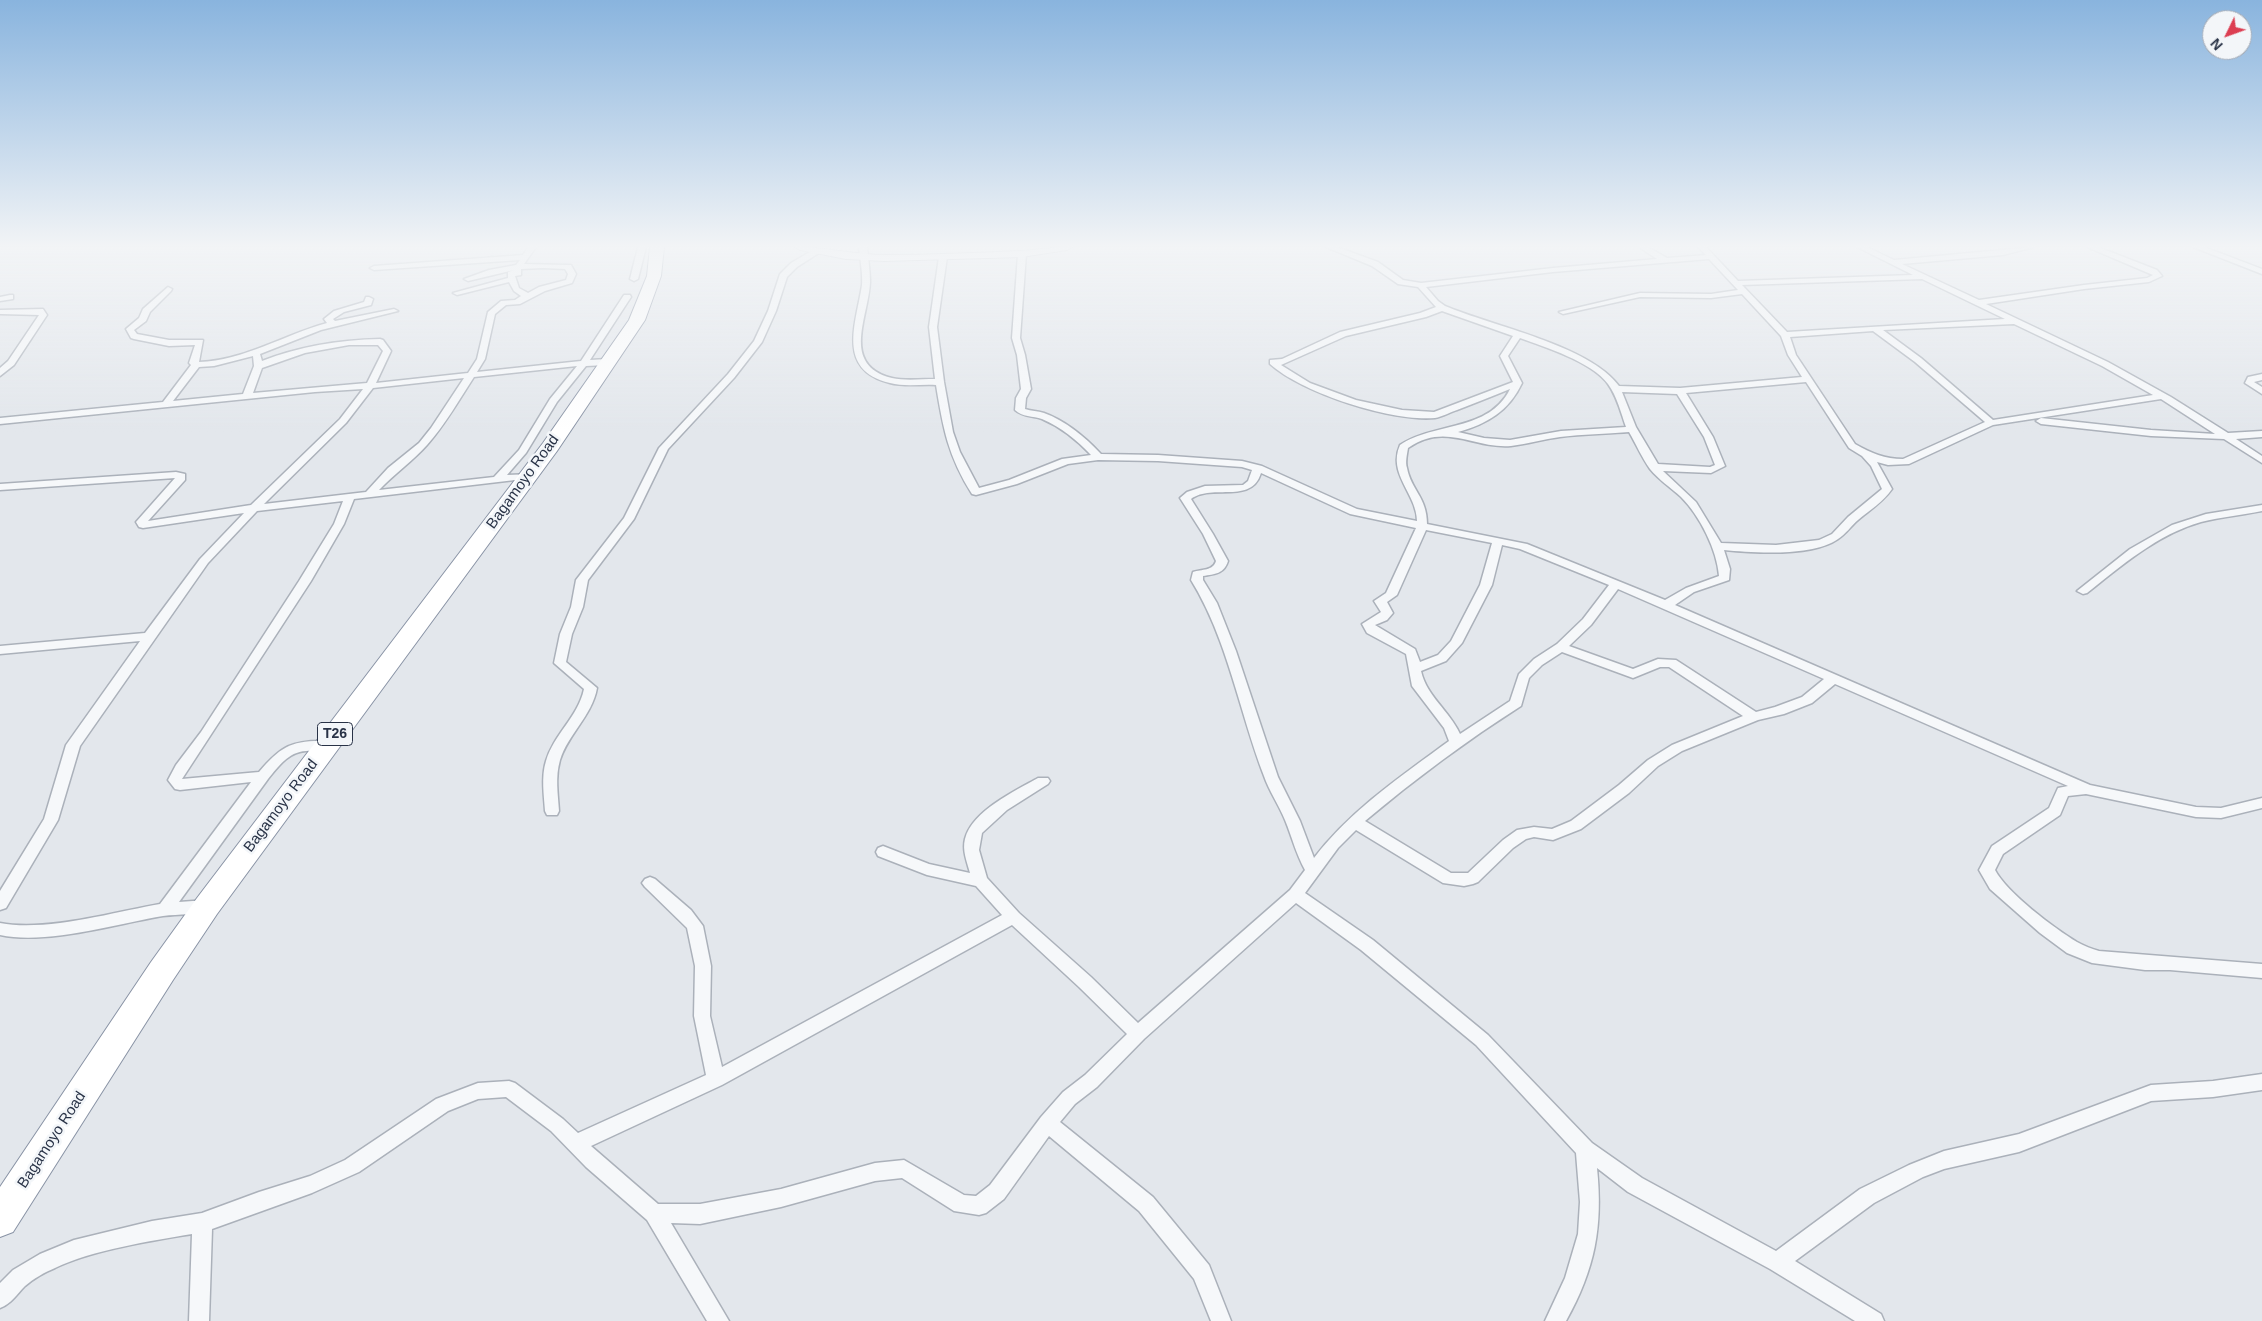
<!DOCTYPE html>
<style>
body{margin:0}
#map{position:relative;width:2262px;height:1321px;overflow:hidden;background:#e3e7ec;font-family:Arial,sans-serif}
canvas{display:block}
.north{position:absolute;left:2202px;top:10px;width:50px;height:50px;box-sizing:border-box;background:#f3f6f9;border:1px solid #a2a8b2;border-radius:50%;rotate:228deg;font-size:14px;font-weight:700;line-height:20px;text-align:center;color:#293347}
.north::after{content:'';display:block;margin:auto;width:18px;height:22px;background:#dc3e52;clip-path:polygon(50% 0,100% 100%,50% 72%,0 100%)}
</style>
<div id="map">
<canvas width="2262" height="1321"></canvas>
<div class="north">N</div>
</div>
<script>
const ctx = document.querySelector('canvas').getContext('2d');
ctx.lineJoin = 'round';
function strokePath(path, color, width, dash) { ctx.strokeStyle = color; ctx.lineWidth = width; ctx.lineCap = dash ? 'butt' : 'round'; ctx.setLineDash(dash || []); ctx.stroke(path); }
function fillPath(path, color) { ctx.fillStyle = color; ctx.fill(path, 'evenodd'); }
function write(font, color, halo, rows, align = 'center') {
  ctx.font = font + ' Arial,sans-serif'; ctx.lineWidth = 5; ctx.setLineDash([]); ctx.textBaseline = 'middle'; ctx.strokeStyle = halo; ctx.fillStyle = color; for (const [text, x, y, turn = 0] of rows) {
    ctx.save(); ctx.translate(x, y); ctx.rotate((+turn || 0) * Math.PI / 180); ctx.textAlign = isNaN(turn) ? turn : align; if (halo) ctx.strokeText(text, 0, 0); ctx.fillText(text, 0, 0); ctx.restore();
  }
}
const street = new Path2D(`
 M528 247H536L524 264 568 265H571L576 274 572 283 545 291 520 304 506 305 495 314 485 359 477 372 581 361 624 295H630L631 297 590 360 607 359 611 362 607 365 586 366 557 402 526 453 507 475 532 474V478L354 499 344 524 311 581 182 779 259 772C281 746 292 740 326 741L331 743 333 746 331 749C323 752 314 750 306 751 288 752 278 767 268 779L179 902 207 900 213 902 215 906 213 910C197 915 179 914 163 916 115 924 47 945 0 935V923C46 932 114 912 160 904L251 782 180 790 175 789 168 780 176 765 201 732 299 581 334 524 343 501 257 511 208 563 80 746 58 820 6 908 0 910V891L44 819 66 745 140 641 0 654V646L145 633 200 559 244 513 143 528 139 527 136 522 175 478 0 490V484L176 472 185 474V480L148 521 251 505 340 419 363 389 315 392 0 424V418L163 402 191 365 189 363 195 345 169 346 134 339 131 338 126 329 139 318 143 309 168 287 172 289 171 291 150 312 146 321 134 330 137 334 169 340H203L199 362C243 361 286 334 327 323L324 319 334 311 364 302 366 297H369L373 299 371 305 344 312 333 319 335 321 394 309 398 311 321 330 260 354 262 361C300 346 339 340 380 339L383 340 391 351 376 383 468 373 477 359 488 312 501 301 515 300 521 296 514 291 509 282 457 295 453 293 508 278V272L514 270 468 281 464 279 489 270 516 265 520 260 374 270 370 268 374 266 523 255ZM543 268 565 269 568 274 566 280 539 287 528 293 519 288 515 276 521 275V269ZM349 345H378L383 351 367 383 253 393 262 368 305 353ZM253 356 254 366 243 394 173 401 199 367 214 366ZM577 366 550 399 519 450 494 477 379 490C394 474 413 461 427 445 445 425 459 400 474 377ZM464 378 431 428 419 443 388 468 366 492 264 504 346 423 373 388Z
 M638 247H646L638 279 634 281 630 279Z
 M859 247H867C868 258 870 270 870 282 869 316 840 365 892 378 905 381 922 379 935 379L929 327 939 257 943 255 947 257 937 327 944 382 953 432 960 452 979 488 1009 480 1062 459 1091 455C1077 440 1061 427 1042 419 1033 416 1022 417 1015 410L1016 398 1021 389 1017 355 1012 338 1018 254 1022 252 1026 254 1020 338 1025 355 1031 389 1026 398 1025 409C1031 411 1038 411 1044 413 1066 421 1085 437 1101 454L1158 455 1242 461 1262 466 1357 509 1417 521C1417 494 1387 474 1400 445 1434 422 1489 432 1510 389 1493 396 1475 403 1457 410 1450 412 1442 417 1435 418 1392 422 1302 393 1270 364V360L1282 359 1340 332 1420 313 1436 307 1418 287 1398 284 1372 266 1326 247H1337L1378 262 1403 280 1421 283 1553 268 1657 259 1639 247H1648L1667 258 1706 255 1698 247H1706L1738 281 1913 275 1857 247H1867L1894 260 2034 247 2003 255 1902 264 1979 300 2084 285 2147 278 2153 275 2087 247H2098L2157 270 2162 276 2149 282 2084 289 1986 304 2108 362 2171 397 2228 433 2262 431V437L2236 439 2262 456V463L2224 439 2151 436 2041 424 2036 421 2041 418 2151 430 2215 434 2161 399 1993 425 1909 464 1888 465 1877 462 1892 489C1883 502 1870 510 1858 520 1851 526 1846 534 1838 539 1812 557 1754 553 1724 550L1730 569 1729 580 1694 592 1675 605 2090 785 2196 807 2221 808 2262 798V808L2221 818 2196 817 2086 794 2068 796 2060 815 2003 854 1995 870C2007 893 2054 928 2077 942 2084 946 2092 949 2099 951L2262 964V978L2170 970H2145L2092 963 2067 953 2040 933 1990 889 1979 870 1992 846 2049 808 2058 788 2068 786 1835 684 1812 703 1784 714 1758 720 1682 751 1658 766 1629 793 1581 829 1553 840 1534 837 1526 839 1513 848 1478 882 1473 884 1464 886 1443 883 1356 830 1338 848 1305 893 1373 940 1488 1035 1592 1143 1642 1178 1776 1251 1860 1189 1909 1165 1944 1151 2019 1134 2151 1085 2213 1081 2262 1074V1090L2213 1097 2151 1101 2019 1152 1944 1169 1923 1177 1874 1203 1795 1261 1881 1314 1884 1321H1855L1770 1269 1628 1192 1597 1168C1603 1227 1595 1269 1566 1321H1545L1565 1278 1578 1234 1580 1202 1576 1153 1476 1045 1361 950 1296 903 1144 1039 1097 1087 1075 1104 1060 1122 1153 1197 1209 1265 1231 1321H1211L1194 1279 1139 1211 1049 1136 1004 1199 986 1213 979 1215 954 1211 902 1178 875 1181 781 1207 700 1224 671 1223 729 1321H707L647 1220 586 1167 551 1131 506 1097 478 1099 448 1111 359 1172 312 1193 212 1229 209 1321H189L192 1234C151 1241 92 1250 55 1268 45 1272 33 1279 25 1286 17 1294 11 1304 0 1308V1283L13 1270 40 1254 74 1240 152 1221 202 1213 259 1192 310 1176 345 1160 436 1099 478 1083 509 1081 515 1083 563 1119 578 1133 706 1075 694 1016 695 966 687 928 645 887 642 883 645 879 650 877 655 879 691 910 703 926 711 966 710 1016 722 1067 1002 915 976 886 927 875 878 856 876 852 878 848 883 846 929 864 970 873C967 862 962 850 965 839 972 811 1015 791 1038 778H1048L1050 781 1048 784 1007 810 982 833 979 850 987 878 1019 913 1091 977 1138 1023 1290 890 1305 870C1296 854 1292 837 1285 820 1279 805 1269 791 1264 776 1239 711 1228 640 1191 580L1193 572C1202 569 1213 571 1216 561L1203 534 1180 498 1187 492 1205 486 1243 485 1248 481 1252 470 1242 467 1158 461 1098 460 1068 464 1017 484 976 495 972 494C948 456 943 428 936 385 922 384 904 387 890 383 836 370 856 324 862 285 863 273 860 259 859 247ZM1709 259 1738 290 1711 294 1640 293 1559 312 1563 314 1640 297 1711 298 1742 294 1781 336 1788 355 1802 377 1680 388 1619 386C1589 345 1492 326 1445 306L1438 301 1426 287 1553 272ZM1922 279 2005 319 1787 332 1742 285ZM1442 311 1513 336 1500 356 1513 382 1434 412 1402 410 1356 400 1310 383 1281 365 1346 336 1426 317ZM2014 324 2102 366 2153 395 1993 420 1921 358 1883 330ZM1873 331 1915 362 1985 422 1903 459C1885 459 1871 453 1855 444L1796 355 1790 337ZM1520 338C1545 347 1592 362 1608 384 1617 396 1621 413 1626 427L1561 431 1510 440 1484 438 1458 432C1487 424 1509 411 1522 383L1508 356ZM1806 382 1849 448 1862 456 1871 466 1882 489 1848 517 1832 534 1819 540 1776 545 1721 543 1696 502 1663 471 1711 473 1725 466 1713 437 1686 393ZM1622 392 1677 394 1704 437 1715 465 1710 467 1658 464 1636 427ZM1629 432C1636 444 1642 458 1650 469 1658 479 1671 488 1681 497 1700 516 1717 550 1719 576L1686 588 1665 600 1527 544 1427 524C1427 497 1411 490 1407 468 1405 462 1407 455 1408 448 1446 422 1473 449 1511 446 1528 444 1544 439 1560 437 1583 434 1606 434 1629 432ZM1261 473 1350 514 1416 528 1386 593 1374 601 1381 612 1362 624 1367 633 1406 654 1412 686 1444 728 1449 741C1401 776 1350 811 1314 858L1300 821 1278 777 1236 651 1217 603 1203 580V576C1215 574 1224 574 1228 561L1213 534 1191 499C1213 483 1251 505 1261 473ZM1426 530 1492 543 1480 585 1451 641 1438 655 1420 662 1415 649 1375 625 1387 620 1393 613 1387 602 1397 595ZM1502 545 1520 549 1609 585 1583 619 1557 644 1534 659 1519 674 1510 701 1460 734C1449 710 1427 697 1421 671L1446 661 1462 643 1492 585ZM1618 589 1824 679 1802 697 1775 707 1756 712 1676 660 1658 659 1633 669 1569 646 1591 625ZM1562 652 1633 678 1660 667H1669L1743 716 1672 745 1648 760 1619 785 1571 821 1552 829 1534 827 1517 830 1503 840 1468 873H1451L1365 821C1415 779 1466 741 1521 706L1529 678 1542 665ZM1012 925 1079 987 1127 1034 1085 1075 1063 1092 1041 1117 990 1185 976 1196 964 1195 904 1160 875 1163 781 1189 700 1204H658L591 1146 722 1085Z
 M2193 247H2204L2262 269V274Z
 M815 249 822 251 797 267 787 277 776 311 762 342 734 378 668 449 634 519 588 580 583 607 572 634 566 662 597 688C592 716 568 734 560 760 555 777 558 794 559 811L557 815H547L545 811C544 795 541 777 546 761 554 734 578 717 584 689L554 663 560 634 571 607 576 580 624 518 659 448 728 374 754 341 768 311 780 274 791 263Z
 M10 295H13V299L0 301V297Z
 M43 309 47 315 14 365 0 376V368L8 361 39 315 0 314V310Z
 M2262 374V380L2254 382 2262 387V394L2245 383 2248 377Z
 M2262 505V511C2242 515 2221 517 2201 522 2158 534 2121 566 2087 593L2083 594 2077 591 2130 549 2172 525 2206 514Z`);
const secondary = new Path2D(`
 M795 247C825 247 855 255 886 255 930 255 975 253 1019 251 1037 250 1054 247 1072 247L1067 250 1022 257 884 261 846 259 800 250Z`);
const highway = new Path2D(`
 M650 247H664L661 276 645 320 557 451 217 914 173 980 13 1232 0 1237V1187L151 962 197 898 543 443 629 320 647 276Z`);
strokePath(street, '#abb1ba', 3);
strokePath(secondary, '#abb1ba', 2);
strokePath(highway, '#8993a5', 2);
fillPath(street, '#f6f8fa');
fillPath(secondary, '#fff');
fillPath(highway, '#fff');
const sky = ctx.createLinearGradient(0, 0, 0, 432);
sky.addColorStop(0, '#89b4de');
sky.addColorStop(0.57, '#f2f4f6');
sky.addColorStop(1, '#f2f4f600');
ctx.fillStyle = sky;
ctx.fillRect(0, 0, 2262, 432);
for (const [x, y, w] of [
 [335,734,35]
]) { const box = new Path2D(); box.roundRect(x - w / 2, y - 11.5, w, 23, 4); ctx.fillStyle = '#f3f6f9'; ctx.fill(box); strokePath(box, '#293347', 1); }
write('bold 14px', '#293347', null, [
 ["T26",335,734]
]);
write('15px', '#293347', '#f3f6f9', [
 ["Bagamoyo Road",523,482,-54],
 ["Bagamoyo Road",281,806,-53],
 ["Bagamoyo Road",52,1140,-57]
]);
</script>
